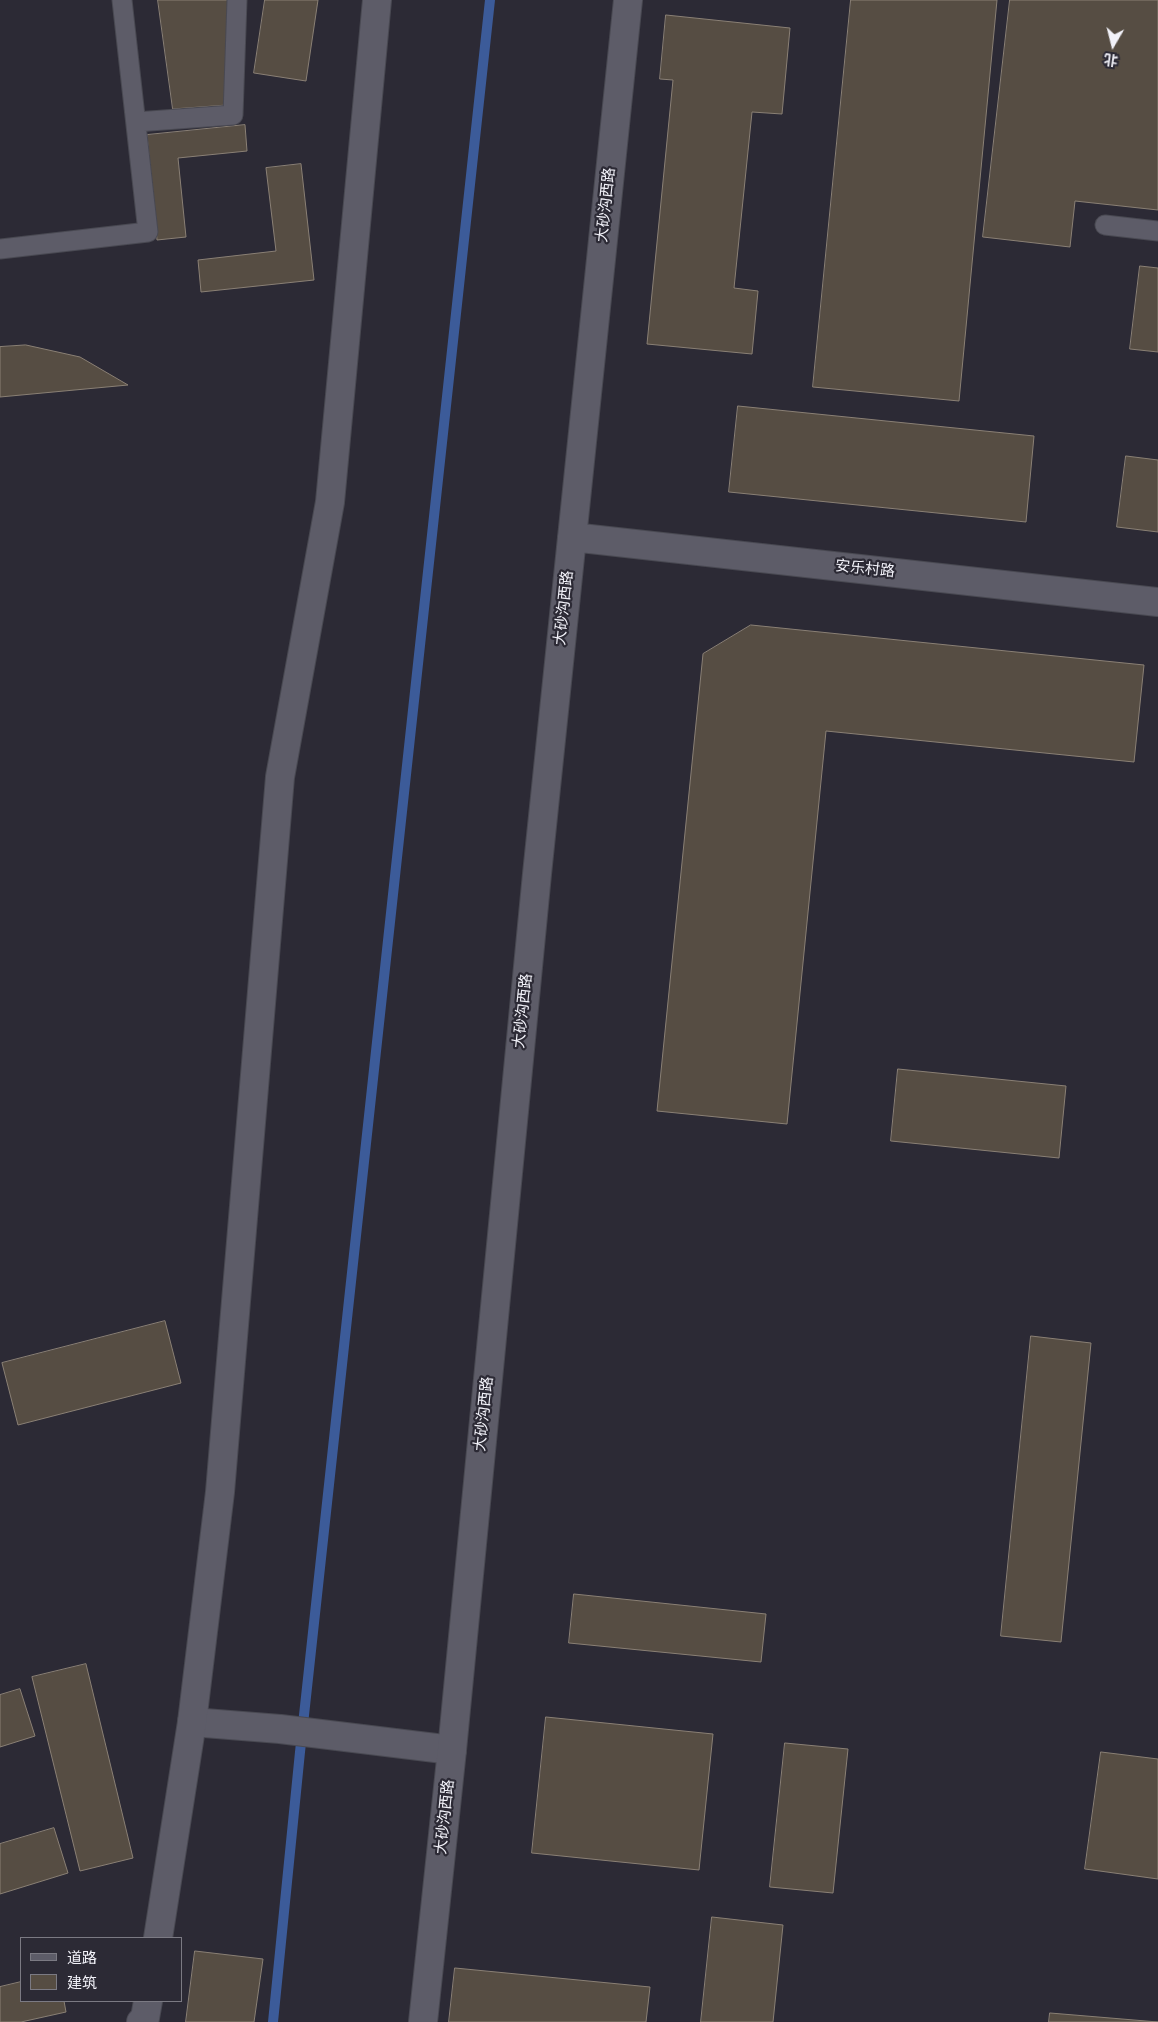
<!DOCTYPE html>
<meta charset="utf-8">
<style>
body{margin:0}
#map{position:relative;width:1158px;height:2022px;overflow:hidden;background:#2c2a35;font-family:"PT Sans","Noto Sans SC",sans-serif}
canvas{display:block}
.legend{position:absolute;left:20px;top:1937px;width:162px;height:65px;box-sizing:border-box;background:#2c2a35;border:1px solid #7b7a83;margin:0;padding:6px 9px;list-style:none;font-size:15px;color:#f2f2f9}
.legend li{display:flex;align-items:center;gap:10px;height:25px}
.legend b{width:25px;border:1px solid #7b7a83}
.north{position:absolute;left:1088px;top:20px;width:50px;height:50px;-webkit-text-stroke:4px #2c2a35;paint-order:stroke;rotate:188deg;font-size:14px;font-weight:700;line-height:20px;text-align:center;color:#f2f2f9}
.north::after{content:'';display:block;margin:auto;width:18px;height:22px;background:#f2f2f9;clip-path:polygon(50% 0,100% 100%,50% 72%,0 100%)}
</style>
<div id="map">
<canvas width="1158" height="2022"></canvas>
<ul class="legend">
<li><b style="height:6px;background:#5d5c68"></b>道路</li>
<li><b style="height:14px;background:#564d43"></b>建筑</li>
</ul>
<div class="north">北</div>
</div>
<script>
const ctx = document.querySelector('canvas').getContext('2d');
ctx.lineJoin = 'round';
function strokePath(path, color, width, dash) { ctx.strokeStyle = color; ctx.lineWidth = width; ctx.lineCap = dash ? 'butt' : 'round'; ctx.setLineDash(dash || []); ctx.stroke(path); }
function fillPath(path, color) { ctx.fillStyle = color; ctx.fill(path, 'evenodd'); }
function write(font, color, halo, rows, align = 'center') {
  ctx.font = font + ' "PT Sans","Noto Sans SC",sans-serif'; ctx.lineWidth = 4.5; ctx.setLineDash([]); ctx.textBaseline = 'middle'; ctx.strokeStyle = halo; ctx.fillStyle = color; for (const [text, x, y, turn = 0] of rows) {
    ctx.save(); ctx.translate(x, y); ctx.rotate((+turn || 0) * Math.PI / 180); ctx.textAlign = isNaN(turn) ? turn : align; if (halo) ctx.strokeText(text, 0, 0); ctx.fillText(text, 0, 0); ctx.restore();
  }
}
strokePath(new Path2D(`
 M273 2022 300 1752 490 0`), '#3c5b99', 10);
const building = new Path2D(`
 M158 0H229L227 105 173 109Z
 M265 0H318L306 81 254 73Z
 M851 0H997L959 401 813 387Z
 M1010 0H1158V210L1075 201 1070 247 983 237Z
 M666 15 790 28 782 114 752 112 734 288 758 291 752 354 647 344 673 80 660 79Z
 M245 125 247 151 178 158 186 237 157 240 147 135Z
 M301 164 314 280 201 292 198 260 276 251 266 168Z
 M1140 266 1158 268V352L1130 349Z
 M26 345 80 357 128 385 0 397V347Z
 M738 406 1034 436 1026 522 729 492Z
 M1126 456 1158 460V532L1117 527Z
 M751 625 1144 665 1134 762 826 731 787 1124 657 1111 703 654Z
 M898 1069 1066 1086 1059 1158 891 1141Z
 M165 1321 181 1383 18 1425 2 1363Z
 M1031 1336 1091 1343 1061 1642 1001 1636Z
 M574 1594 766 1614 761 1662 569 1643Z
 M86 1664 133 1858 80 1871 32 1677Z
 M20 1689 35 1736 0 1747V1695Z
 M546 1717 713 1734 699 1870 532 1853Z
 M785 1743 848 1749 833 1893 770 1887Z
 M1101 1752 1158 1759V1879L1085 1869Z
 M54 1828 68 1873 0 1894V1844Z
 M712 1917 783 1925 773 2022H701Z
 M195 1951 263 1959 254 2022H186Z
 M455 1968 650 1987 646 2022H449Z
 M21 1982V2001H64L66 2012 21 2022H0V1987Z
 M1050 2013 1158 2022H1049Z`);
fillPath(building, '#564d43');
strokePath(building, '#8a8075', 1);
const lane = new Path2D(`
 M136 122 233 115 237 0
 M1105 225 1158 231
 M0 249 148 232 122 0`);
const street = new Path2D(`
 M192 1722 280 1729 452 1750`);
const secondary = new Path2D(`
 M572 537 1158 602
 M158 1938 192 1722 220 1492 280 777 330 502 377 0
 M141 2022 145 2018 148 2001
 M423 2022 452 1750 537 874 628 0`);
strokePath(lane, '#494952', 21);
strokePath(street, '#494952', 30);
strokePath(secondary, '#494952', 30);
strokePath(lane, '#5d5c68', 19);
strokePath(street, '#5d5c68', 28);
strokePath(secondary, '#5d5c68', 28);
write('15px', '#f2f2f9', '#2c2a35', [
 ["大砂沟西路",606,205,-84],
 ["安乐村路",865,569,6],
 ["大砂沟西路",564,608,-84],
 ["大砂沟西路",523,1011,-84],
 ["大砂沟西路",484,1414,-84],
 ["大砂沟西路",445,1817,-84]
]);
</script>
